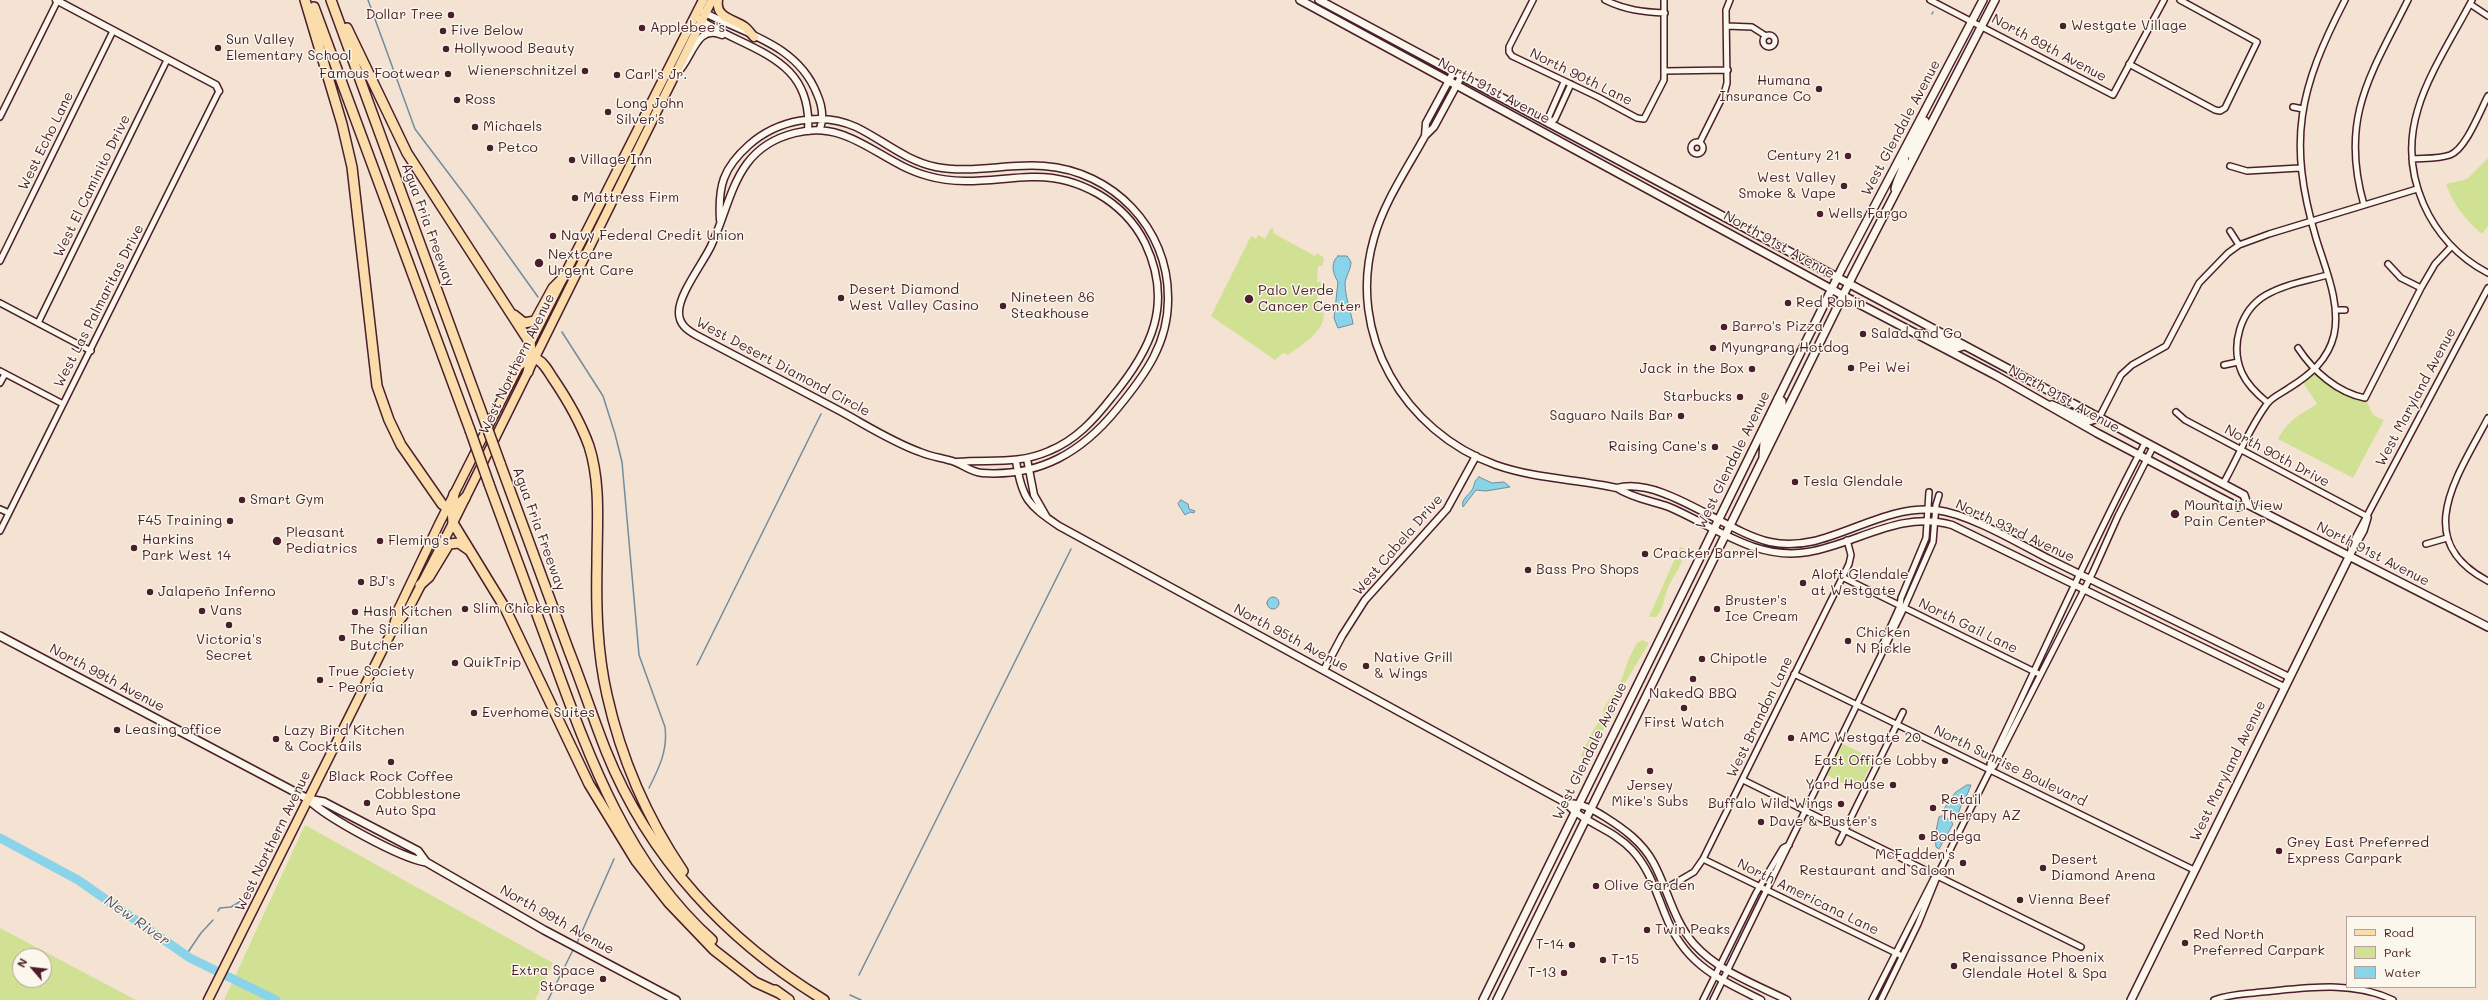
<!DOCTYPE html>
<meta charset="utf-8">
<style>
body{margin:0}
#map{position:relative;width:2488px;height:1000px;overflow:hidden;background:#f4e3d2;font-family:Mali,sans-serif}
canvas{display:block}
.legend{position:absolute;left:2346px;top:916px;width:130px;height:72px;box-sizing:border-box;background:#fbf7ec;border:1px solid #b4a19f;margin:0;padding:5px 7px;list-style:none;font-size:12px;color:#4a1f2b}
.legend li{display:flex;align-items:center;gap:8px;height:20px}
.legend b{width:20px;border:1px solid #b4a19f}
.north{position:absolute;left:12px;top:948px;width:40px;height:40px;box-sizing:border-box;background:#fbf7ec;border:1px solid #b4a19f;border-radius:50%;rotate:298deg;font-size:11px;font-weight:700;line-height:16px;text-align:center;color:#4a1f2b}
.north::after{content:'';display:block;margin:auto;width:14px;height:18px;background:#4a1f2b;clip-path:polygon(50% 0,100% 100%,50% 72%,0 100%)}
</style>
<div id="map">
<canvas width="2488" height="1000"></canvas>
<ul class="legend">
<li><b style="height:5px;background:#faddab"></b>Road</li>
<li><b style="height:11px;background:#d1e194"></b>Park</li>
<li><b style="height:11px;background:#8ad4ea"></b>Water</li>
</ul>
<div class="north">N</div>
</div>
<script>
const ctx = document.querySelector('canvas').getContext('2d');
ctx.lineJoin = 'round';
function fillPath(path, color) { ctx.fillStyle = color; ctx.fill(path, 'evenodd'); }
function strokePath(path, color, width, dash) { ctx.strokeStyle = color; ctx.lineWidth = width; ctx.lineCap = dash ? 'butt' : 'round'; ctx.setLineDash(dash || []); ctx.stroke(path); }
function write(font, color, halo, rows, align = 'center') {
  ctx.font = font + ' Mali,sans-serif'; ctx.lineWidth = 3; ctx.setLineDash([]); ctx.textBaseline = 'middle'; ctx.strokeStyle = halo; ctx.fillStyle = color; for (const [text, x, y, turn = 0] of rows) {
    ctx.save(); ctx.translate(x, y); ctx.rotate((+turn || 0) * Math.PI / 180); ctx.textAlign = isNaN(turn) ? turn : align; if (halo) ctx.strokeText(text, 0, 0); ctx.fillText(text, 0, 0); ctx.restore();
  }
}
fillPath(new Path2D(`
 M2488 158V226L2482 234C2466 221 2453 204 2446 184L2467 179Z
 M1271 228 1274 229 1273 233 1315 256 1317 253 1323 257 1324 260 1322 266H1318L1317 282H1321V292H1317L1319 312 1324 313C1325 332 1301 345 1288 355L1283 353 1275 360 1211 316 1251 236 1256 239 1258 235 1265 239Z
 M2316 369 2336 386 2365 398 2373 415 2384 420 2353 478 2278 439C2287 421 2300 414 2317 404L2302 381Z
 M1680 547 1685 549C1684 564 1673 575 1668 588 1663 599 1664 609 1656 617H1649Z
 M1642 640 1649 643 1619 693 1614 706 1616 710C1606 728 1595 738 1587 758L1583 759 1581 755C1588 743 1593 727 1602 718L1604 708 1621 680 1630 656 1637 643Z
 M1843 744 1874 759 1858 791 1827 775Z
 M305 825 553 963 535 1000H224Z
 M0 928 136 1000H0ZM20 956H44V980H20Z`), '#d1e194');
const water = new Path2D(`
 M1338 256H1347L1351 262C1351 269 1346 276 1345 283 1345 297 1351 311 1353 324L1338 328 1334 318 1338 282C1333 274 1330 263 1338 256Z
 M1479 477 1492 483 1504 482 1510 487 1486 491 1476 490 1463 507C1460 499 1471 494 1473 488 1475 483 1474 481 1479 477Z
 M1181 500 1188 504 1189 509 1195 511 1194 513 1190 512 1185 515 1178 504Z
 M1267 603a6 6 0 1 1 12 0a6 6 0 1 1-12 0Z
 M1967 785H1971C1968 795 1961 803 1958 814H1952L1944 809 1955 793Z
 M1942 816 1950 820 1953 824 1939 849 1936 847 1935 836 1939 817Z`);
fillPath(water, '#8ad4ea');
strokePath(water, '#708c9e', 1);
strokePath(new Path2D(`
 M368 0 415 129 468 199 538 297
 M1932 14 1933 12
 M562 332 603 396 615 434 622 462 639 655 665 727C668 750 659 768 649 788
 M697 665 821 414
 M218 911 220 908 231 907 241 901
 M576 945 614 859
 M186 955 201 933 213 920
 M859 975 1071 549
 M850 995 861 1000
 M548 1000 574 948`), '#708c9e', 1.5);
strokePath(new Path2D(`
 M0 838 78 880 190 958 276 1000`), '#8ad4ea', 9);
const minor = new Path2D(`
 M1533 0 1509 47V52L1512 56 1598 97 1637 118 1644 119 1664 80V0
 M1605 0C1625 10 1643 12 1665 13
 M1930 0 2113 95 2164 0
 M2472 0C2455 33 2428 74 2418 109 2398 174 2429 242 2488 273
 M2470 4 2488 16
 M1727 26 1752 27 1766 36
 M1763 41a6 6 0 1 1 12 0a6 6 0 1 1-12 0Z
 M2129 64 2215 110 2220 111 2225 108 2257 42 2180 0
 M1665 71 1728 70
 M2293 107 2303 109
 M0 117 58 0
 M1549 124 1555 119 1571 84
 M1549 124V116L1564 82
 M1691 148a6 6 0 1 1 12 0a6 6 0 1 1-12 0Z
 M1700 142 1724 94 1727 83 1726 10 1730 0
 M2412 159C2425 158 2438 159 2450 155 2466 149 2480 111 2488 96
 M2230 166 2247 171 2300 168
 M2364 205C2339 118 2371 74 2408 0
 M2230 231 2239 245
 M0 261 113 31
 M2388 264 2401 278 2421 288
 M0 303 91 351
 M2336 310H2345
 M38 323 167 60
 M2298 348C2313 371 2338 393 2365 398L2421 288 2435 264 2451 247
 M2224 365 2238 362
 M0 371 63 404
 M0 383 5 374
 M2268 403C2258 395 2247 384 2242 373 2230 346 2240 310 2266 295 2285 284 2307 281 2327 275
 M2176 412 2185 420 2368 517
 M2099 418 2121 375 2132 365 2166 346 2199 283 2228 253 2239 245 2269 234 2417 189
 M2488 418C2459 474 2409 540 2488 581
 M2223 484C2238 458 2249 428 2267 404 2272 397 2282 393 2289 388 2310 375 2328 360 2334 335 2341 303 2325 268 2316 238 2287 140 2299 89 2345 0
 M0 509 9 513
 M0 531 219 91
 M2426 544 2447 538
 M2351 554 2364 531 2368 518
 M2350 555 2352 544 2488 288
 M1842 577 2037 673
 M1881 648 1900 606 1901 598 1926 538 1929 492
 M1794 674 2194 870
 M1990 770V764C2042 657 2089 548 2145 443
 M1743 780 2081 947
 M1839 842 1903 712
 M1703 859 1902 956
 M1665 889 1694 872 1703 859 1849 564 1851 555 1847 540
 M1703 1000 1756 893 1783 848 1789 845
 M1713 1000 1904 608 1933 542 1936 505 1939 495
 M1872 1000 1934 878 1938 876
 M1881 1000 1918 924 1939 872 1990 770 1994 766 2093 572 2118 516 2153 447
 M2214 1000C2230 994 2246 994 2262 992 2306 988 2352 980 2393 1000`);
const tertiary = new Path2D(`
 M56 0 216 85 219 91
 M703 12C746 34 798 45 817 94 822 105 824 117 820 129
 M699 19C749 52 813 56 808 131
 M677 73C692 60 696 23 722 35
 M1461 77 1434 127 1425 136C1407 169 1384 202 1374 238 1346 334 1404 432 1496 465 1536 479 1577 479 1617 488 1632 498 1652 501 1669 507 1714 526 1756 561 1808 552 1857 544 1900 510 1952 525L2284 687
 M1425 136 1426 123 1453 73
 M720 220C718 186 723 168 749 145 777 120 821 111 856 127 883 140 906 161 936 167 972 174 1008 163 1044 166 1113 171 1168 228 1168 297 1169 343 1145 375 1117 409 1082 452 1040 477 982 473 971 472 965 466 955 462 944 458 931 457 920 452 892 442 866 425 840 411 792 386 744 360 696 335 687 330 679 324 679 313 678 295 703 263 711 246 733 199 734 148 795 133 850 119 879 163 928 176 962 186 997 178 1031 177 1077 175 1124 201 1145 243 1174 304 1151 350 1112 397 1094 420 1076 440 1049 451 1017 465 990 459 957 462
 M1027 459 1034 495 1046 516
 M1016 461C1022 499 1028 505 1059 526L1566 803C1583 823 1613 829 1632 850 1649 868 1656 892 1665 914 1684 964 1717 978 1761 1000
 M1617 488C1662 476 1725 532 1770 542 1826 555 1876 504 1936 510 1970 514 2018 543 2049 559 2129 598 2209 637 2289 677
 M1324 670 1342 636 1365 600 1447 509 1476 456
 M1566 803C1581 803 1592 809 1605 817 1624 829 1642 842 1653 862 1668 889 1673 920 1694 944 1718 971 1755 984 1787 1000`);
const secondary = new Path2D(`
 M1300 0 1844 296 1997 376 2097 433 2238 507 2247 504 2488 627
 M1319 0 2244 495 2247 504
 M1913 158 1910 152 1925 121
 M1895 189C1897 177 1908 164 1904 151
 M1920 334 1930 335 1957 348 1964 346
 M2052 405 2089 421 2099 418
 M1763 456 1764 442 1782 404V401L1778 398
 M0 636 295 792 308 799 324 802 418 851 426 862
 M308 799C327 818 401 858 426 862L544 930 676 1000
 M1483 1000 1842 268 1983 0
 M1497 1000 1853 275 1995 0
 M2131 1000 2350 555`);
const primary = new Path2D(`
 M718 0C715 18 734 19 745 27 749 30 751 34 754 37
 M396 625 408 610 453 523 712 0
 M208 1000 393 629 398 610 439 524 703 0`);
const motorway = new Path2D(`
 M305 0 342 124 352 167 377 386 389 420 401 445 442 504 447 508 456 507 465 498
 M331 0 480 408
 M314 7 470 430
 M347 28 407 153 530 343 532 355 528 372
 M514 315 524 323 535 321 553 288 562 279
 M518 366C536 351 542 361 552 377 567 399 580 421 589 446 601 483 597 524 597 563 596 607 597 651 607 695 621 758 647 818 683 871
 M500 463C523 526 546 588 569 651 582 684 593 718 606 751 649 858 727 941 824 1000
 M489 484C510 542 532 600 553 658 590 760 628 865 712 940
 M454 494 452 508 453 523 505 608 589 784 636 861 669 903 714 950 755 982 779 993
 M420 585 429 577 449 544 459 543 469 550
 M775 990 789 1000`);
strokePath(minor, '#4a1f2b', 8);
strokePath(tertiary, '#4a1f2b', 9);
strokePath(secondary, '#4a1f2b', 10);
strokePath(primary, '#4a1f2b', 11);
strokePath(motorway, '#4a1f2b', 12);
strokePath(minor, '#fbf7ec', 5);
strokePath(tertiary, '#fbf7ec', 6);
strokePath(secondary, '#fbf7ec', 7);
strokePath(primary, '#faddab', 8);
strokePath(motorway, '#faddab', 9);
const motorwayBridge = new Path2D(`
 M480 408 500 463
 M470 430 489 484`);
strokePath(motorwayBridge, '#4a1f2b', 12, []);
strokePath(motorwayBridge, '#faddab', 9);
for (const [x, y, r, color] of [
 [451,15,4,"#4a1f2b"],
 [2063,26,4,"#4a1f2b"],
 [642,28,4,"#4a1f2b"],
 [443,31,4,"#4a1f2b"],
 [218,48,4,"#4a1f2b"],
 [446,49,4,"#4a1f2b"],
 [585,71,4,"#4a1f2b"],
 [448,74,4,"#4a1f2b"],
 [617,75,4,"#4a1f2b"],
 [1819,89,4,"#4a1f2b"],
 [457,100,4,"#4a1f2b"],
 [608,112,4,"#4a1f2b"],
 [475,127,4,"#4a1f2b"],
 [490,148,4,"#4a1f2b"],
 [1848,156,4,"#4a1f2b"],
 [572,160,4,"#4a1f2b"],
 [1844,186,4,"#4a1f2b"],
 [575,198,4,"#4a1f2b"],
 [1820,214,4,"#4a1f2b"],
 [553,236,4,"#4a1f2b"],
 [539,263,5,"#4a1f2b"],
 [841,298,4,"#4a1f2b"],
 [1249,299,5,"#4a1f2b"],
 [1788,303,4,"#4a1f2b"],
 [1003,306,4,"#4a1f2b"],
 [1724,327,4,"#4a1f2b"],
 [1863,334,4,"#4a1f2b"],
 [1713,348,4,"#4a1f2b"],
 [1851,368,4,"#4a1f2b"],
 [1752,369,4,"#4a1f2b"],
 [1740,397,4,"#4a1f2b"],
 [1681,416,4,"#4a1f2b"],
 [1715,447,4,"#4a1f2b"],
 [1795,482,4,"#4a1f2b"],
 [242,500,4,"#4a1f2b"],
 [2175,514,5,"#4a1f2b"],
 [230,521,4,"#4a1f2b"],
 [277,541,5,"#4a1f2b"],
 [380,541,4,"#4a1f2b"],
 [134,548,4,"#4a1f2b"],
 [1645,554,4,"#4a1f2b"],
 [1528,570,4,"#4a1f2b"],
 [361,582,4,"#4a1f2b"],
 [1803,583,4,"#4a1f2b"],
 [150,592,4,"#4a1f2b"],
 [465,609,4,"#4a1f2b"],
 [1717,609,4,"#4a1f2b"],
 [202,611,4,"#4a1f2b"],
 [355,612,4,"#4a1f2b"],
 [229,625,4,"#4a1f2b"],
 [342,638,4,"#4a1f2b"],
 [1848,641,4,"#4a1f2b"],
 [1702,659,4,"#4a1f2b"],
 [455,663,4,"#4a1f2b"],
 [1366,666,4,"#4a1f2b"],
 [1693,679,4,"#4a1f2b"],
 [320,680,4,"#4a1f2b"],
 [1684,708,4,"#4a1f2b"],
 [474,713,4,"#4a1f2b"],
 [117,730,4,"#4a1f2b"],
 [1791,738,4,"#4a1f2b"],
 [276,739,4,"#4a1f2b"],
 [1945,761,4,"#4a1f2b"],
 [391,762,4,"#4a1f2b"],
 [1650,771,4,"#4a1f2b"],
 [1893,785,4,"#4a1f2b"],
 [367,803,4,"#4a1f2b"],
 [1841,804,4,"#4a1f2b"],
 [1933,808,4,"#4a1f2b"],
 [1761,822,4,"#4a1f2b"],
 [1922,837,4,"#4a1f2b"],
 [2279,851,4,"#4a1f2b"],
 [1963,863,4,"#4a1f2b"],
 [2043,868,4,"#4a1f2b"],
 [1596,886,4,"#4a1f2b"],
 [2020,900,4,"#4a1f2b"],
 [1647,930,4,"#4a1f2b"],
 [2185,943,4,"#4a1f2b"],
 [1572,945,4,"#4a1f2b"],
 [1603,960,4,"#4a1f2b"],
 [1954,966,4,"#4a1f2b"],
 [1564,973,4,"#4a1f2b"],
 [603,979,4,"#4a1f2b"]
]) { const dot = new Path2D(); dot.arc(x, y, r, 0, 2 * Math.PI); ctx.fillStyle = color; ctx.fill(dot); strokePath(dot, '#fbf7ec', 1.5); }
write('14px', '#4a1f2b', '#fbf7ec', [
 ["Dollar Tree",443,15,"right"],
 ["Westgate Village",2071,26],
 ["Applebee's",650,28],
 ["Five Below",451,31],
 ["Sun Valley",226,40],
 ["Elementary School",226,56],
 ["Hollywood Beauty",454,49],
 ["Wienerschnitzel",577,71,"right"],
 ["Famous Footwear",440,74,"right"],
 ["Carl's Jr.",625,75],
 ["Humana",1811,81,"right"],
 ["Insurance Co",1811,97,"right"],
 ["Ross",465,100],
 ["Long John",616,104],
 ["Silver's",616,120],
 ["Michaels",483,127],
 ["Petco",498,148],
 ["Century 21",1840,156,"right"],
 ["Village Inn",580,160],
 ["West Valley",1836,178,"right"],
 ["Smoke & Vape",1836,194,"right"],
 ["Mattress Firm",583,198],
 ["Wells Fargo",1828,214],
 ["Navy Federal Credit Union",561,236],
 ["Nextcare",548,255],
 ["Urgent Care",548,271],
 ["Desert Diamond",849,290],
 ["West Valley Casino",849,306],
 ["Palo Verde",1258,291],
 ["Cancer Center",1258,307],
 ["Nineteen 86",1011,298],
 ["Steakhouse",1011,314],
 ["Red Robin",1796,303],
 ["Barro's Pizza",1732,327],
 ["Salad and Go",1871,334],
 ["Myungrang Hotdog",1721,348],
 ["Pei Wei",1859,368],
 ["Jack in the Box",1744,369,"right"],
 ["Starbucks",1732,397,"right"],
 ["Saguaro Nails Bar",1673,416,"right"],
 ["Raising Cane's",1707,447,"right"],
 ["Tesla Glendale",1803,482],
 ["Smart Gym",250,500],
 ["Mountain View",2184,506],
 ["Pain Center",2184,522],
 ["F45 Training",222,521,"right"],
 ["Pleasant",286,533],
 ["Pediatrics",286,549],
 ["Harkins",142,540],
 ["Park West 14",142,556],
 ["Fleming's",388,541],
 ["Cracker Barrel",1653,554],
 ["Bass Pro Shops",1536,570],
 ["Aloft Glendale",1811,575],
 ["at Westgate",1811,591],
 ["BJ's",369,582],
 ["Jalapeño Inferno",158,592],
 ["Bruster's",1725,601],
 ["Ice Cream",1725,617],
 ["Slim Chickens",473,609],
 ["Vans",210,611],
 ["Hash Kitchen",363,612],
 ["The Sicilian",350,630],
 ["Butcher",350,646],
 ["Chicken",1856,633],
 ["N Pickle",1856,649],
 ["Victoria's",229,640,"center"],
 ["Secret",229,656,"center"],
 ["Native Grill",1374,658],
 ["& Wings",1374,674],
 ["Chipotle",1710,659],
 ["QuikTrip",463,663],
 ["True Society",328,672],
 ["- Peoria",328,688],
 ["NakedQ BBQ",1693,694,"center"],
 ["Everhome Suites",482,713],
 ["First Watch",1684,723,"center"],
 ["Leasing office",125,730],
 ["Lazy Bird Kitchen",284,731],
 ["& Cocktails",284,747],
 ["AMC Westgate 20",1799,738],
 ["East Office Lobby",1937,761,"right"],
 ["Black Rock Coffee",391,777,"center"],
 ["Yard House",1885,785,"right"],
 ["Jersey",1650,786,"center"],
 ["Mike's Subs",1650,802,"center"],
 ["Cobblestone",375,795],
 ["Auto Spa",375,811],
 ["Retail",1941,800],
 ["Therapy AZ",1941,816],
 ["Buffalo Wild Wings",1833,804,"right"],
 ["Dave & Buster's",1769,822],
 ["Bodega",1930,837],
 ["Grey East Preferred",2287,843],
 ["Express Carpark",2287,859],
 ["McFadden's",1955,855,"right"],
 ["Restaurant and Saloon",1955,871,"right"],
 ["Desert",2051,860],
 ["Diamond Arena",2051,876],
 ["Olive Garden",1604,886],
 ["Vienna Beef",2028,900],
 ["Twin Peaks",1655,930],
 ["Red North",2193,935],
 ["Preferred Carpark",2193,951],
 ["T-14",1564,945,"right"],
 ["Renaissance Phoenix",1962,958],
 ["Glendale Hotel & Spa",1962,974],
 ["T-15",1611,960],
 ["Extra Space",595,971,"right"],
 ["Storage",595,987,"right"],
 ["T-13",1556,973,"right"]
], 'left');
write('14px', '#4a1f2b', '#fbf7ec', [
 ["North 89th Avenue",2049,48,28],
 ["North 90th Lane",1581,77,26],
 ["North 91st Avenue",1494,91,28],
 ["West Glendale Avenue",1901,128,-62],
 ["West Echo Lane",46,141,-64],
 ["West El Caminito Drive",92,186,-64],
 ["Agua Fria Freeway",428,225,70],
 ["North 91st Avenue",1779,245,29],
 ["West Las Palmaritas Drive",99,306,-63],
 ["West Northern Avenue",517,364,-64],
 ["West Desert Diamond Circle",783,367,28],
 ["West Maryland Avenue",2416,397,-62],
 ["North 91st Avenue",2064,399,29],
 ["North 90th Drive",2277,456,28],
 ["West Glendale Avenue",1733,460,-64],
 ["Agua Fria Freeway",539,529,70],
 ["North 93rd Avenue",2015,531,25],
 ["West Cabela Drive",1398,545,-49],
 ["North 91st Avenue",2373,554,27],
 ["North Gail Lane",1968,626,26],
 ["North 95th Avenue",1291,638,28],
 ["North 99th Avenue",107,678,28],
 ["West Brandon Lane",1760,717,-64],
 ["West Glendale Avenue",1590,751,-64],
 ["North Sunrise Boulevard",2010,766,26],
 ["West Maryland Avenue",2228,771,-64],
 ["West Northern Avenue",273,841,-64],
 ["North Americana Lane",1808,897,26],
 ["North 99th Avenue",557,920,29]
]);
write('italic 15px', '#5d5564', '#fbf7ec', [
 ["New River",137,921,35]
]);
</script>
